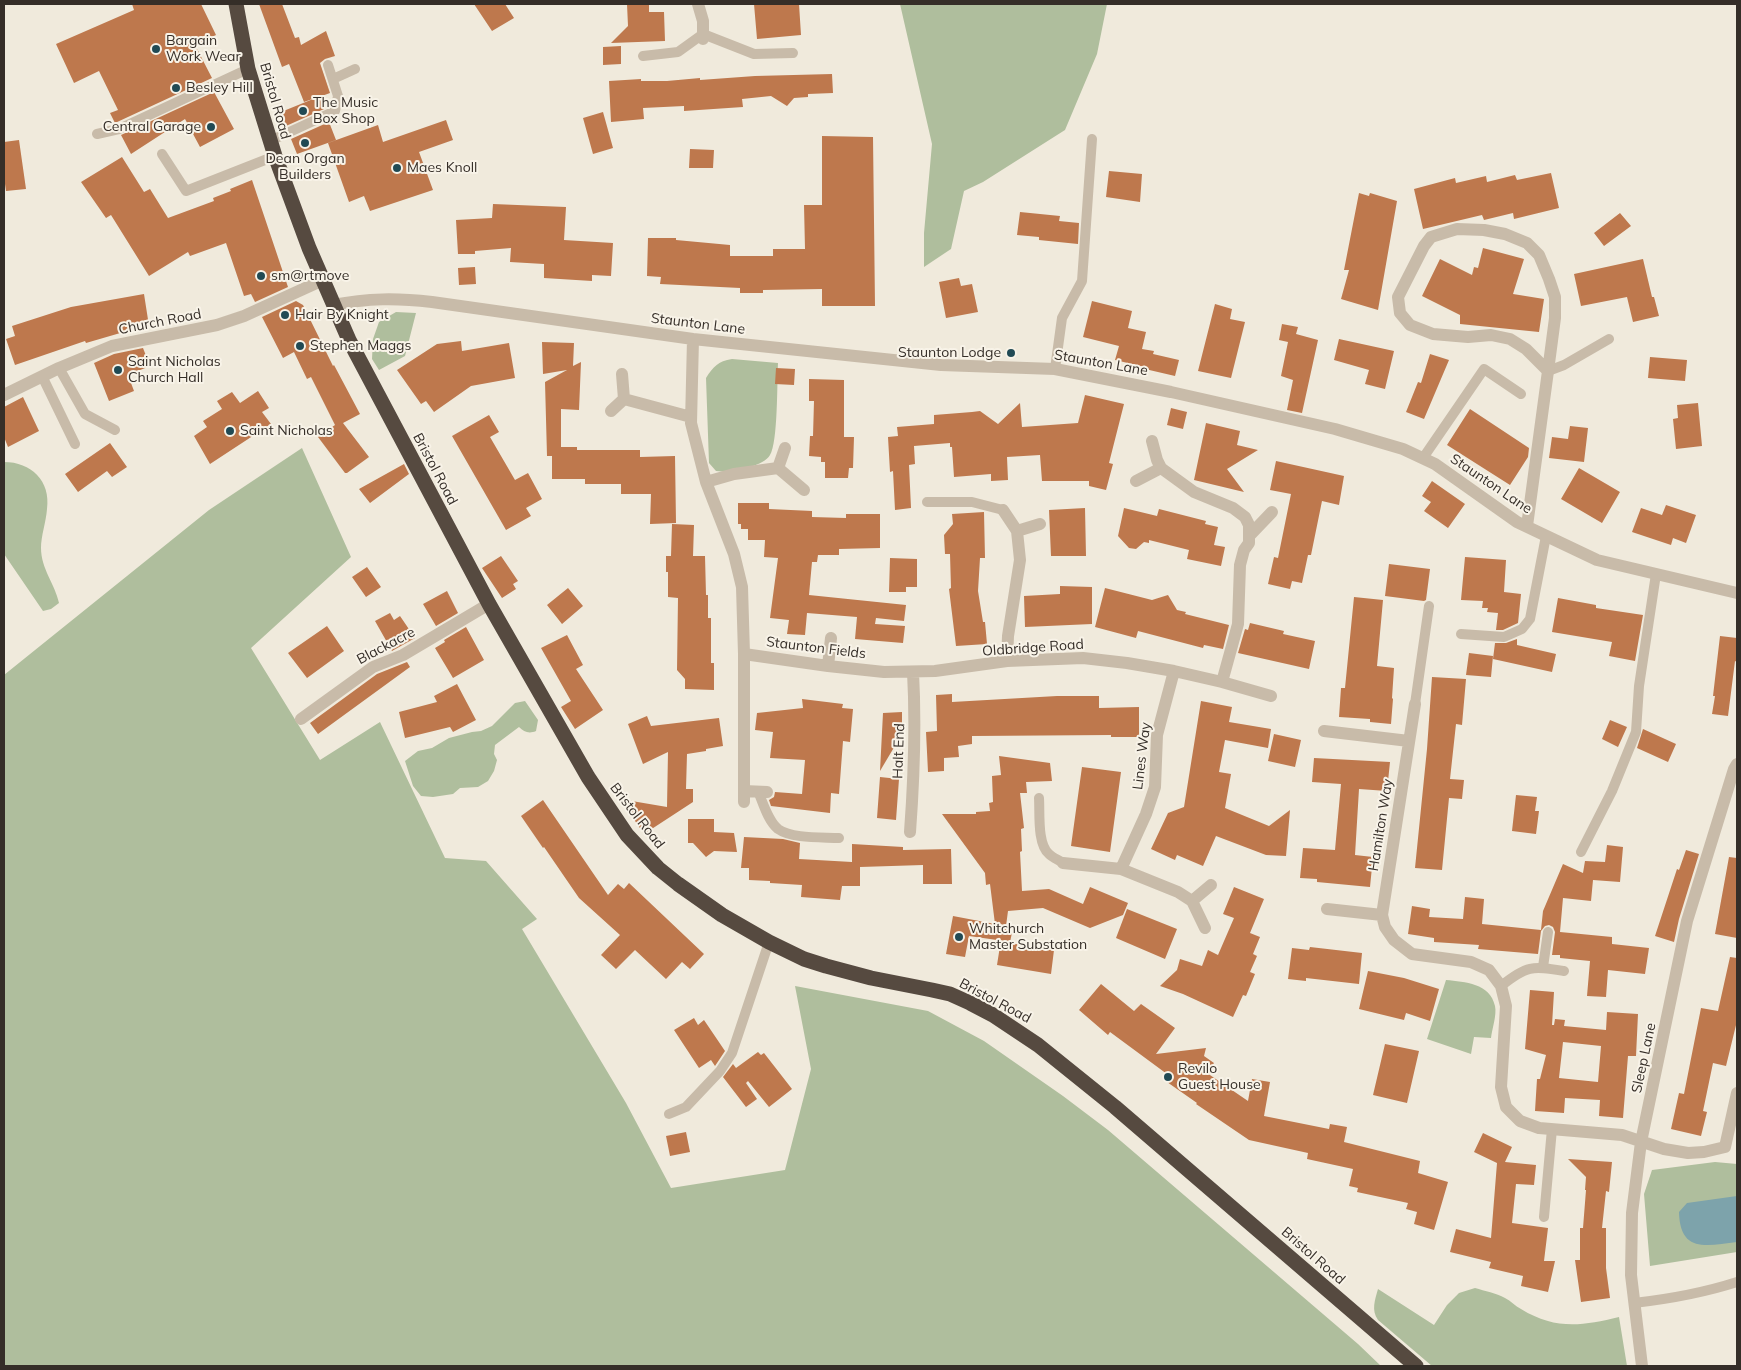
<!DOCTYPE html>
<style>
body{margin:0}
#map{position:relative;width:1741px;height:1370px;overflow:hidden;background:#f0eadc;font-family:Mulish,sans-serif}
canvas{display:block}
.frame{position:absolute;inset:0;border:5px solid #352e28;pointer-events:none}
</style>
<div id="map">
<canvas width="1741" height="1370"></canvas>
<div class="frame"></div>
</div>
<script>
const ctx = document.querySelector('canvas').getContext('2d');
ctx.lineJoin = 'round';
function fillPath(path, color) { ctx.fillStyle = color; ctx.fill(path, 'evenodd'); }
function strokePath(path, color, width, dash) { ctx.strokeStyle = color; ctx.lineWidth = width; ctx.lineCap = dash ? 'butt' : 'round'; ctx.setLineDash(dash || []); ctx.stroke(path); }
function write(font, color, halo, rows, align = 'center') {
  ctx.font = font + ' Mulish,sans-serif'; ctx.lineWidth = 4; ctx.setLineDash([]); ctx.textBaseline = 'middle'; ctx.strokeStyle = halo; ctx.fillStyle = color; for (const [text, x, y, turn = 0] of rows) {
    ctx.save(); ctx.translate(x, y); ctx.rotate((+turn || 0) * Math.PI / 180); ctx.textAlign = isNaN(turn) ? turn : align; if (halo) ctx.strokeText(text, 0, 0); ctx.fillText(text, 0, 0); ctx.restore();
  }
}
fillPath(new Path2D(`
 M900 4H1107L1097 54 1065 130 983 182 964 191 951 249 924 267V233L932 144Z
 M396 312 416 313 405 356 379 370 372 359 373 339 379 322Z
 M732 359 778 363C777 381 778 443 770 455 763 467 730 473 716 471L709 463 706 378C713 367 718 361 732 359Z
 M302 448 351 557 251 648 320 760 380 722 445 858 486 861 537 919 522 929 626 1103 671 1188 785 1170 811 1069 795 986 928 1011 984 1041 1063 1096 1108 1130 1358 1344 1381 1366H4V675L209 510Z
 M4 462C31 462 51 481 47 509 46 522 41 536 41 548 41 569 55 584 59 603L51 609 43 611 4 554Z
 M525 701 538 720 536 731C529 734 524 732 519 727L495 745 494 754 497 760 494 771 488 781 478 787 460 788 453 794 433 797 421 796 413 786 405 761 418 751 432 748 449 738 472 732 481 731 492 726 515 703Z
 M1446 980C1465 982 1490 983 1495 1006 1497 1015 1492 1029 1491 1038L1474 1037 1471 1054 1427 1039Z
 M1715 1162 1737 1164V1252L1650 1266 1644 1194 1652 1170Z
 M1475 1288C1485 1291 1496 1293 1505 1298 1511 1301 1515 1306 1521 1309 1555 1330 1582 1326 1619 1317L1627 1366H1432L1378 1320C1371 1310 1375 1300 1378 1289L1434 1325 1447 1305 1459 1293Z`), '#afbe9d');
fillPath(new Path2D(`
 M1737 1196V1242C1706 1246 1680 1253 1679 1212L1687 1203Z`), '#7da3ab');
fillPath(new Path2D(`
 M132 4H201L216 35 195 45 212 78 115 123 110 113 118 110 99 71 74 83 56 44 134 10Z
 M259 4H282L295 38 299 37 301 45 326 31 335 56 325 59 320 63 330 93 319 97 324 109 286 126 281 112 318 97 304 102 289 64 282 67Z
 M474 4H505L514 18 492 31Z
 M627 4H649V12H664L665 41 611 43 628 26Z
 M754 4H799L801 35 757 39Z
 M621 46V64L603 65V47Z
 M832 74 833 93 808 94V97L794 98 787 106 771 96 742 99 743 107 684 111V106L643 108 644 119 611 122 609 81 641 79V81H667L700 78V80L755 76Z
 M214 92 234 129 200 147 185 119 131 154 121 135Z
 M603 112 613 148 593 154 583 118Z
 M446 120 453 140 419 152 433 190 370 211 364 196 349 202 328 143 378 125 383 142Z
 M329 122 336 140 297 154 291 139Z
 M822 136 873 137 875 306H822V289L763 290V293H740V288L660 284 661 277 647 276 648 238H676V240L730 245V256H773V249H805L804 205H822Z
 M19 140 26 189 6 191 5 184H4V142Z
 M690 149 714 150 713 168H689Z
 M122 157 144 192 150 189 168 218 214 201 213 198 231 191 230 189 252 180 288 287 255 302 251 294 244 296 226 243 190 256 188 252 149 276 111 215 106 218 81 182Z
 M1109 171 1142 174 1140 202 1106 197Z
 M1551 173 1559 208 1514 219 1513 213 1484 220 1482 215 1423 229 1414 189 1455 178 1456 183 1486 176 1487 182 1515 175 1517 180Z
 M1359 193 1369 196 1370 193 1397 201 1378 310 1341 299 1349 270H1344Z
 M493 204 566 207 564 240 613 243 611 276 592 275V281L544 278V264L510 262 511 248 475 251V254H458L456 220 492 218Z
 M1020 212 1060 216 1059 221 1079 223 1078 244 1039 240V237L1017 235Z
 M1620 213 1631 226 1604 246 1594 233Z
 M1483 248 1524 259 1513 294 1544 299 1539 332 1460 324V315L1422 296 1440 259 1472 275 1474 267 1478 268Z
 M1643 259 1652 297H1654L1659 316 1633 322 1627 297 1581 306 1574 274Z
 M475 267 476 284 459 285 458 268Z
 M959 278 961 286 972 284 978 312 946 318 939 282Z
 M144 294 149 326 134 329 86 343 85 341 15 365 6 339 15 336 12 326 71 307Z
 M296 301 303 305 333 366 334 365 360 414 343 423 369 457 347 473H345L318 437 335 425 311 377 307 379 294 352 283 358 262 317Z
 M1092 301 1132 311 1128 328 1146 332 1142 349 1154 351 1153 354 1179 360 1175 376 1145 369V367L1115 360 1119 346 1083 337Z
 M1215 304 1232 309 1230 319 1245 322 1231 378 1198 371Z
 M1282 324 1298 327 1296 334 1318 340 1302 413 1287 410 1293 380 1281 376 1288 342 1279 340Z
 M1339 339 1394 351 1385 389 1365 384 1369 370 1334 360Z
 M461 341 462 351 509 343 515 378 471 386 434 412 426 401 421 404 397 370 437 344Z
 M542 342 574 343 573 366 581 362 579 410 561 409V447H577V450H640V457L675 456 676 523 650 524 651 494H621V484H585V479H552V456H547L545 382 567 370 543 374Z
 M143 348 150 366 128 375 134 391 109 401 94 363 114 354Z
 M1430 354 1449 360 1424 419 1406 412 1418 382 1421 383Z
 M1650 357 1687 360 1685 381 1648 378Z
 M776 368 795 369 794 385 775 384Z
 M809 379 844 380V437H854L853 468H849L848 478H825V462H821V457L809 456 810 436H813L814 401H809Z
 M258 391 269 408 262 412 271 424 210 464 194 436 207 427 203 421 222 409 217 401 232 392 240 403Z
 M1085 395 1124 404 1109 463 1113 464 1106 490 1089 486V481H1042L1040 455 1007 457 1008 480 991 481V474L954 477 952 447H950V443L914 446 915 464 909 465 911 508 895 510 893 471 890 472 888 437 898 436 897 427 934 424V415L972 412 980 411 998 424 1020 403 1022 427 1078 423Z
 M23 397 39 431 8 447 4 437V407Z
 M1698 403 1702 446 1676 449 1673 419 1678 418 1677 405Z
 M1171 408 1187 412 1183 429 1167 425Z
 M1470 409 1529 448 1528 457 1510 485 1447 445Z
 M489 415 499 432 490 437 515 480 528 473 542 499 526 508 531 516 506 530 452 436Z
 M1206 423 1240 431 1237 445 1258 450 1227 469 1244 492 1194 480Z
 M1570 426 1588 428 1584 462 1549 458 1552 437 1568 439Z
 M110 443 127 467 112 477 107 471 78 492 65 474Z
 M1276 461 1344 476 1339 505 1322 501 1311 555H1308L1302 583 1292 581 1290 589 1268 584 1274 557 1278 558 1291 494 1270 490Z
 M404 464 409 474 370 503 359 489Z
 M1579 468 1620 492 1602 523 1561 499Z
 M1432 481 1465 504 1448 528 1424 511 1431 502 1422 496Z
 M738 503H769V509L812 511V517L846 518V514H880V548L839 549V555H818L817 562H812L809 595 906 605 904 621 876 618 875 624 905 626 903 643 855 639 857 617 807 613 805 635 787 634 789 620 770 618 778 558 764 557 765 540H748V529H741V524H738Z
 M1666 505 1696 515 1686 543 1673 538 1671 545 1632 532 1641 508 1662 515Z
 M1085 508 1086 556H1051L1049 510Z
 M1124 508 1157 516 1159 509 1206 521 1205 524 1218 527 1214 545 1225 547 1221 566 1187 559 1189 550 1149 540V543L1144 542 1136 549 1129 548 1118 536Z
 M984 512 985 558H980L978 591 983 622H985L987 644 956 646 949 589 951 588 950 554H945L944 535 953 524 952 514Z
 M672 524 694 525 693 556H705L706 595H708V618H711V663H714V690L685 689V679L677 670 678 598 668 597V572H666V556H671Z
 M501 556 518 581 513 584 516 589 502 598 482 568Z
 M1465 557 1506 560 1504 592 1521 594 1518 623 1503 630H1496L1498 613 1487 612 1488 608H1482L1483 601 1461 600Z
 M890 558 917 559V587H906V592H889Z
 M1389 564 1430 569 1426 600 1424 601 1385 596Z
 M367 567 381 587 366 597 352 577Z
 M1060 586 1092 587V624L1025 627 1024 596 1060 594Z
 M568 588 583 606 562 624 547 605Z
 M1105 588 1152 600 1168 595 1177 610 1186 612 1185 614 1229 625 1223 649 1204 645 1203 648 1138 631 1136 638 1095 627Z
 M447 591 458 613 436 626 423 604Z
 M1354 597 1383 600 1377 666 1394 668 1392 698 1393 699 1391 724 1370 722V719L1339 717 1341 688H1345Z
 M1558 598 1596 605V608L1643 615 1635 661 1609 656 1612 642 1552 632Z
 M390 613 394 620 400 616 415 638 392 651 375 621Z
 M1250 623 1284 631 1283 634 1315 641 1309 669 1238 653 1245 629 1248 630Z
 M327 626 344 651 307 678 288 653Z
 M466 627 484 660 453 678 435 648 445 642 444 640Z
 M567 635 583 665 576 669 603 710 575 729 561 707 571 701 541 648Z
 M1720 636 1737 638V662L1735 661 1728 716 1712 714 1715 696H1713Z
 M1517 639V645L1556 654 1552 672 1493 659 1495 643H1506Z
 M1469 653 1493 656 1491 677 1466 675Z
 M407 662 410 667 318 734 310 723 377 674Z
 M1432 677 1466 679 1462 725 1456 724 1450 779 1464 780 1462 799 1449 798 1442 870 1415 868 1427 749Z
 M457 684 476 720 453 732 450 727 405 738 399 712 437 702 434 696Z
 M952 694V702L1057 696H1099V708L1139 707V737H1111V735L972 736V744L958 746 959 757 944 758V771L928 772 926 732 937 731 936 695Z
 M802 699 843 704 842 708 853 709 850 742 843 741 839 794 831 793 830 813 771 806 769 800 774 797 775 792 802 794 805 760 770 758 773 732 755 730 757 713 803 708Z
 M1201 701 1232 707 1229 722 1271 729 1268 748 1225 740 1219 772 1231 774 1225 808 1269 826 1290 810 1286 856 1266 855 1216 836 1203 866 1177 855 1175 860 1151 849 1168 813 1184 807Z
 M902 712V739H899L880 771 883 713Z
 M647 716 651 726 719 718 723 746 706 749V751L687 754 686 789H693V802L644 834 620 799 667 807 668 752 643 764 628 724Z
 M1610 720 1627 727 1618 747 1602 739Z
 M1643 729 1676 744 1668 762 1637 748Z
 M1274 734 1301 740 1295 767 1268 761Z
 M999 756 1050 763 1052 781 1026 782 1027 793H1020L1024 828 1021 829 1022 851 1020 852 1022 891 1049 889 1083 904 1090 887 1128 903 1123 915 1090 928 1043 908 1008 911 1006 926 1013 928 1010 942H1003L1054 950 1051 974 997 965 1000 946H997V940L969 936 965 957 946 954 953 916 995 924 990 884 986 885 985 873 942 814H976V812L990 811 989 803 993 802 992 776 1001 775Z
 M1314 758 1390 762 1387 791 1359 789 1355 855 1373 857 1370 887 1317 882V879L1300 878 1303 848 1335 850 1341 784 1312 782Z
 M1082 767 1121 772 1110 852 1071 846Z
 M880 777 899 779 896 820 877 818Z
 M1516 795 1537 797 1535 811H1539L1536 834 1512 831Z
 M543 800 608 895 618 884 624 889 629 883 704 954 690 969 682 962 666 979 635 950 616 969 601 955 620 935 579 898 544 847 543 848 521 816Z
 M688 819H714V832L734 833 737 852 714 851 706 857 693 843H688Z
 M744 837 783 839 800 843 799 859 852 862V844L903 847V850L951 849 952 884H923V865L860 867V886H842L840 900 801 897 802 885 770 883V881L749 880V868H741Z
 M1607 845 1623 847 1620 882 1593 880 1591 901 1563 898 1560 932 1612 937V944L1649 948 1645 974 1608 970 1606 997 1587 996 1590 961 1560 958V955H1552L1555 932 1553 927 1549 925 1545 926 1541 931 1538 954 1478 949 1479 945 1434 942V938L1408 934 1412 906 1430 909 1429 917 1463 919 1465 897 1484 899 1482 924 1541 930 1543 911 1563 864 1583 873 1585 861 1605 862Z
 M1686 850 1699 854 1679 919 1674 942 1655 936 1677 869 1679 870Z
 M1729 857 1737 858V938L1715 934Z
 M1234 887 1264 899 1250 933 1260 937 1253 954 1257 956 1250 972 1255 974 1246 996 1243 995 1233 1017 1183 994 1160 986 1177 970 1180 959 1202 966 1208 950 1218 955 1234 918 1223 914Z
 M1127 909 1177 929 1165 959 1116 938Z
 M1310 947 1362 953 1359 984 1306 978V981L1288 979 1292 948 1309 950Z
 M1730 957 1737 958V1021L1726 1066 1713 1063 1703 1111 1707 1112 1701 1136 1671 1129 1679 1093 1684 1094 1701 1008 1718 1011Z
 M1368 971 1404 978 1439 989 1430 1021 1406 1013 1404 1020 1359 1009Z
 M1101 984 1134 1011 1141 1004 1175 1028 1156 1054 1206 1048 1204 1056 1214 1063 1207 1073 1248 1101 1252 1079 1270 1082 1264 1116 1329 1129 1330 1124 1347 1127 1344 1142 1420 1161 1418 1173 1448 1182 1434 1230 1414 1224 1417 1212 1406 1209 1408 1203 1357 1192 1358 1188 1349 1186 1353 1169 1307 1159 1308 1153 1249 1140 1196 1104 1197 1103 1167 1082 1171 1077 1110 1032 1108 1035 1079 1010Z
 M1530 990 1554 992 1552 1025H1554L1555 1019 1565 1020 1564 1026 1606 1030 1607 1012 1638 1014 1636 1056H1628L1623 1118 1599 1116 1600 1100 1565 1098 1564 1113 1535 1111 1537 1079H1540L1546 1055 1525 1049ZM1563 1042 1601 1046 1598 1082 1559 1078Z
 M694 1018 698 1025 704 1020 725 1051 715 1066 711 1060 699 1068 674 1030Z
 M1385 1044 1419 1051 1407 1103 1373 1095Z
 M758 1052 761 1055 764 1053 792 1089 769 1107 748 1081 746 1083 757 1099 746 1107 723 1077 733 1064 736 1068Z
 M686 1132 690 1152 670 1156 666 1136Z
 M1483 1133 1512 1147 1505 1162 1536 1165 1534 1185 1516 1184 1512 1223 1548 1228 1544 1261H1555L1548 1292 1521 1286 1523 1276 1489 1268 1491 1262 1450 1252 1456 1229 1491 1238 1497 1163 1474 1152Z
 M1568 1159 1612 1162 1609 1192 1606 1191 1602 1228H1606V1268L1610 1298 1581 1302 1575 1260H1580V1228H1583L1586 1190H1585L1586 1177Z`), '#be784d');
strokePath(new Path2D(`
 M643 56 678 52 703 34 754 54 793 53
 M333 79 355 69
 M97 134 119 129 248 69
 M270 141 335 111 338 96 328 65
 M162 154 186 191 275 156
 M59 368 85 414 115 430
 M1055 369 1062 318 1082 281 1092 139
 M1548 371 1564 365 1609 339
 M42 376 75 444
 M1423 458 1484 369 1521 394
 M927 502H972L1003 510
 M1461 634 1504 637 1522 629 1530 619 1546 536
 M1415 704 1429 606
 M758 791C763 803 768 821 778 829 792 839 822 837 839 838
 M1039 798C1040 813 1037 844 1049 854 1053 858 1059 860 1063 863
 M1581 852 1612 791 1636 732 1639 686 1656 574
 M1543 967 1548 932
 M1501 986C1527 965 1532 966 1564 971
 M669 1114 686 1107 720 1071 732 1053 769 942
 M1544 1217 1552 1129
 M1634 1303C1669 1299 1703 1293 1737 1282`), '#c8bba9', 10);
strokePath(new Path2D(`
 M698 4 703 21V39
 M333 305C368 298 397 298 432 302L693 339 941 365 1055 369 1171 392 1335 429 1403 449 1435 464 1517 522 1597 560 1737 593
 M693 339 691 423 706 482 734 554 742 587 744 654V802
 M622 374 624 399 691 417
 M4 395 59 368 112 346 217 325 244 316 323 280
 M611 411 624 399
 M1152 441 1157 460 1161 468 1194 492 1233 508 1245 517 1249 525V543L1244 550 1240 565 1238 624 1222 682
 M778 468 785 448
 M1136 481 1161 468
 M706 482 734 474 778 468 804 490
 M1003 510 1017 531 1020 560 1008 636 1007 661
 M1527 526 1548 371 1555 318V297L1549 279 1539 255 1527 243 1505 234 1484 230 1457 229 1431 237 1424 246 1398 297 1400 313 1410 325 1433 334 1468 337 1491 335 1510 339 1526 349 1548 371
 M1017 531 1040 524
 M1250 535 1272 512
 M744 654 828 666 884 672 935 671 1007 661 1083 658 1127 663 1174 671 1222 682 1271 696
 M828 666 831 638
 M1415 704 1382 915 1385 927 1394 940 1412 954 1471 962 1489 970 1501 986 1506 1006 1501 1087 1506 1107 1520 1121 1539 1128 1622 1135 1664 1149 1688 1153 1704 1152 1725 1147 1737 1093
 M301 719 373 667 403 655 489 604
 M1324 731 1409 741
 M744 791 767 792
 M910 832C914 778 916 726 913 672
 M1063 863 1121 869 1178 892 1192 901
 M1121 869 1146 814 1155 787 1157 735 1174 671
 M1327 909 1382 915
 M1205 928 1192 901 1211 885
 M1642 1366 1631 1275 1632 1213 1641 1142 1687 921 1734 769 1737 764`), '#c8bba9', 12);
strokePath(new Path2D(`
 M236 4 248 69 275 156 309 248 349 340 489 604 588 777 627 835 658 868 678 884 722 915 769 942 804 959 826 966 871 978 932 990 950 994 970 1003 993 1015 1038 1045 1115 1107 1416 1366`), '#564a40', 15);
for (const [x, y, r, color] of [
 [156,49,5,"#214a54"],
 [176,88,5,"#214a54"],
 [303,111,5,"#214a54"],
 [211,127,5,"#214a54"],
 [305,143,5,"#214a54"],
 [397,168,5,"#214a54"],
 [261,276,5,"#214a54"],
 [285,315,5,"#214a54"],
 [300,346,5,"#214a54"],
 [1011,353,5,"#214a54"],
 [118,370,5,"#214a54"],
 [230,431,5,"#214a54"],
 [959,937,5,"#214a54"],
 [1168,1077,5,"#214a54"]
]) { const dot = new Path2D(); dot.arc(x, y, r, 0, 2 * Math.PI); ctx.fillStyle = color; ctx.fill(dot); strokePath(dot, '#f8f3e8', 2); }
write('14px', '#352e28', '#f8f3e8', [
 ["Bargain",166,41],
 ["Work Wear",166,57],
 ["Besley Hill",186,88],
 ["The Music",313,103],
 ["Box Shop",313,119],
 ["Central Garage",201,127,"right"],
 ["Dean Organ",305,159,"center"],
 ["Builders",305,175,"center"],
 ["Maes Knoll",407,168],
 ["sm@rtmove",271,276],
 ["Hair By Knight",295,315],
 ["Stephen Maggs",310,346],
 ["Staunton Lodge",1001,353,"right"],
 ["Saint Nicholas",128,362],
 ["Church Hall",128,378],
 ["Saint Nicholas",240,431],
 ["Whitchurch",969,929],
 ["Master Substation",969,945],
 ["Revilo",1178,1069],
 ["Guest House",1178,1085]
], 'left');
write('14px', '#352e28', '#f8f3e8', [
 ["Bristol Road",275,101,74],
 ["Church Road",160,322,-11],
 ["Staunton Lane",698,324,7],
 ["Staunton Lane",1101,363,10],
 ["Bristol Road",435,469,62],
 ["Staunton Lane",1491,484,34],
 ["Blackacre",386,646,-28],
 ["Staunton Fields",816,648,7],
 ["Oldbridge Road",1033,648,-4],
 ["Halt End",899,751,-88],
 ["Lines Way",1142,756,-83],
 ["Bristol Road",637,816,52],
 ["Hamilton Way",1381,825,-81],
 ["Bristol Road",995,1001,28],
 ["Sleep Lane",1644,1058,-78],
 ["Bristol Road",1313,1256,41]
]);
</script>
